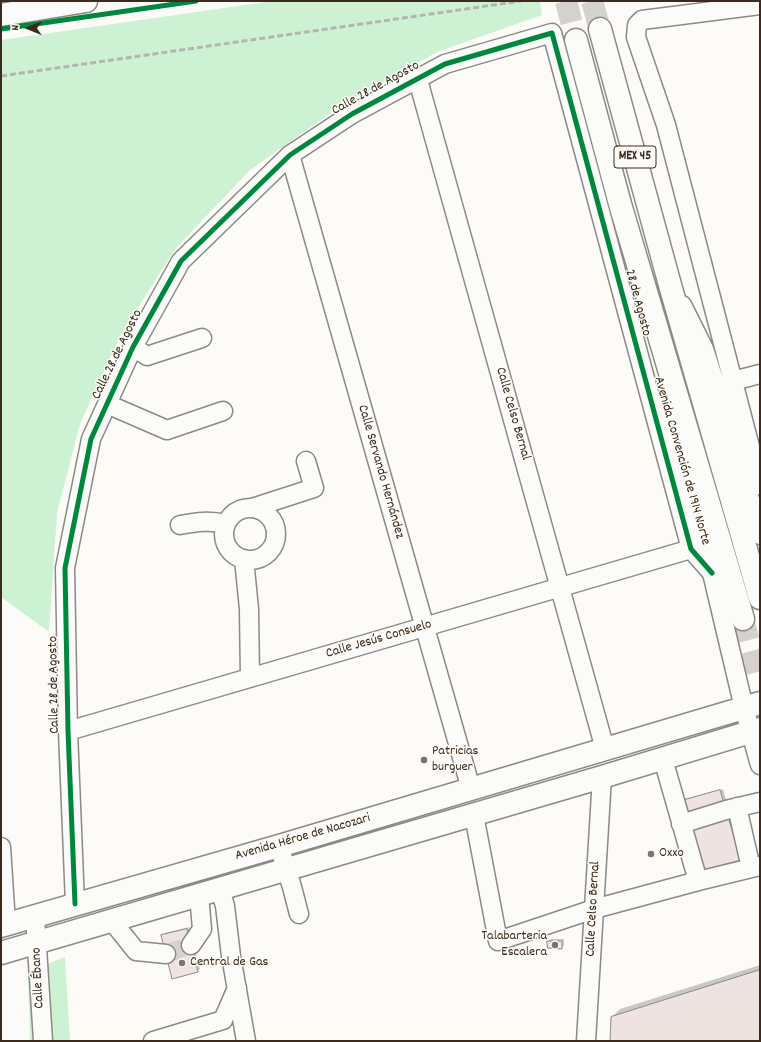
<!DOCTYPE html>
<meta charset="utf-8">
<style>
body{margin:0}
#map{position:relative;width:761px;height:1042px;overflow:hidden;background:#fcfbf8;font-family:Dekko,sans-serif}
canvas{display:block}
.frame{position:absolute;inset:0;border:2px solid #3b2a1e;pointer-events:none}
.north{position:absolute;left:8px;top:8px;width:40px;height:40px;-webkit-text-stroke:3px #fdfcf7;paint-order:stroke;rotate:271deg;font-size:11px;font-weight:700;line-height:16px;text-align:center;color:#3b2a1e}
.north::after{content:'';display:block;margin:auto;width:14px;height:18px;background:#3b2a1e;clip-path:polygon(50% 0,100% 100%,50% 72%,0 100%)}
</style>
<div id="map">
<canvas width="761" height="1042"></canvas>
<div class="frame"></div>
<div class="north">N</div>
</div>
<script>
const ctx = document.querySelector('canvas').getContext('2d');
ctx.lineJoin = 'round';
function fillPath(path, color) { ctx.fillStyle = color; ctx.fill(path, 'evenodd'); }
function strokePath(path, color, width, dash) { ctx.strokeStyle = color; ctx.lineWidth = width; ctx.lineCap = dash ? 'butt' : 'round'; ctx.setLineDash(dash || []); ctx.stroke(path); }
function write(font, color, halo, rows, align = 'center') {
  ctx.font = font + ' Dekko,sans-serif'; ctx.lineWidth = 3; ctx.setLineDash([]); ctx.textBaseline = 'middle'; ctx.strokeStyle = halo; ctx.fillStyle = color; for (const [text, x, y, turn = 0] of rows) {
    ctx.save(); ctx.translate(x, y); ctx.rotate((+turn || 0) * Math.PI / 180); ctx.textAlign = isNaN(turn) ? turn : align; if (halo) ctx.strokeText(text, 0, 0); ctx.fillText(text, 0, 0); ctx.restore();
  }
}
fillPath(new Path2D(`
 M273 1H540L542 15 437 52 342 105 250 170 176 248 121 334 80 424 57 513 49 632 1 597V40Z
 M65 957 70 1041H30L28 972Z`), '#ccf1d3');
fillPath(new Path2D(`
 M723 789 743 857 682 801 685 799Z
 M189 927 200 969 197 971 162 936 165 933Z
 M551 939H564V945L562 948 548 941Z
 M760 965V1041H611L612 1017 620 1009Z`), '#0003');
const building = new Path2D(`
 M720 790 741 860 700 871 681 801Z
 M187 929 198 972 172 979 161 935Z
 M547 941H562V949L548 948Z
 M760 970V1041H610L611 1017Z`);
fillPath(building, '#efe3e1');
strokePath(building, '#8d8985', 1);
strokePath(new Path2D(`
 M166 954 191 945`), '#d5d1cc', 18, [18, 9]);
strokePath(new Path2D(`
 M566 1 576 40
 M592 1 600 29
 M743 619 760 682`), '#d5d1cc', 22, [22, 11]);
const minor = new Path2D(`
 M760 5 642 20 637 25 636 37 666 125 760 485
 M418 80 605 749
 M290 155 471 789
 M682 305 704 349 733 439 760 535
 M133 347 147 356 202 338
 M733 381 760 374
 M107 404 167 430 223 411
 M665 405 712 573 744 708 760 765
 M252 508 314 488 306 461
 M224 534a26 26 0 1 1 52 0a26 26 0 1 1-52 0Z
 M180 525C197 522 209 520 226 524
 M244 559 249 609 250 678
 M68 731 691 549
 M663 759 698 881 760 866
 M737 807 751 868
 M474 815 498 941 594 909 698 881
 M681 824 726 810 760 802
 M279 846 292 887 299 914
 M1 847 6 924
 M220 889 225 906 231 956 246 1041
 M75 904 68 731 65 568 91 439 133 347 181 261 290 155 352 114 445 64 552 33 691 549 712 573
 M35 916 43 1041
 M112 921 136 951 166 954
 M191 945 202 929 199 895
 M153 1041 223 1020 237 988
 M586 1041 602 777`);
const major = new Path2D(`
 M1 15 86 1
 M600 29 670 285 760 598
 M576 40 620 204 743 619
 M1 926 279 846 760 703
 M1 953 602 777 760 729`);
strokePath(minor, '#8d8985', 21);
strokePath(major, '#8d8985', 25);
strokePath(minor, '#fbfbf9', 18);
strokePath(major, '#fbfbf9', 22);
strokePath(new Path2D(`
 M1 76 521 1`), '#b6b4b1', 3, [6, 3]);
strokePath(new Path2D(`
 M1 29 196 1
 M75 904 68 731 65 568 91 439 133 347 181 261 290 155 352 114 445 64 552 33 691 549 712 573`), '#00873e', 5);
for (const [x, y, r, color] of [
 [424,760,4,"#7f736a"],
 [651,854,4,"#7f736a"],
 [555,945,4,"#7f736a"],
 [182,963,4,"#7f736a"]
]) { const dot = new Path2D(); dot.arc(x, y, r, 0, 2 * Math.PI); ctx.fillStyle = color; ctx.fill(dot); strokePath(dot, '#fdfcf7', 1.5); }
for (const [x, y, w] of [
 [635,157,42]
]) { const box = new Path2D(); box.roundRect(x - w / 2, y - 11, w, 22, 3); ctx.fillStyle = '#fdfcf7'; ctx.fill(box); strokePath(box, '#3b2a1e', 1); }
write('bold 13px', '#3b2a1e', null, [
 ["MEX 45",635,157]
]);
write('14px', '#3b2a1e', '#fdfcf7', [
 ["Calle 28 de Agosto",376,89,-29],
 ["28 de Agosto",637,303,75],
 ["Calle 28 de Agosto",118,355,-64],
 ["Calle Celso Bernal",512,414,74],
 ["Avenida Convención de 1914 Norte",681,461,74],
 ["Calle Servando Hernández",380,472,74],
 ["Calle Jesús Consuelo",379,640,-16],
 ["Calle 28 de Agosto",55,685,-91],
 ["Avenida Héroe de Nacozari",303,838,-16],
 ["Calle Celso Bernal",594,909,-87],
 ["Calle Ébano",39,978,-93]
]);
write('14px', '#3b2a1e', '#fdfcf7', [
 ["Patricias",432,752],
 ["burguer",432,768],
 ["Oxxo",659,854],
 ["Talabarteria",547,937,"right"],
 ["Escalera",547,953,"right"],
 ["Central de Gas",190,963]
], 'left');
</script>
